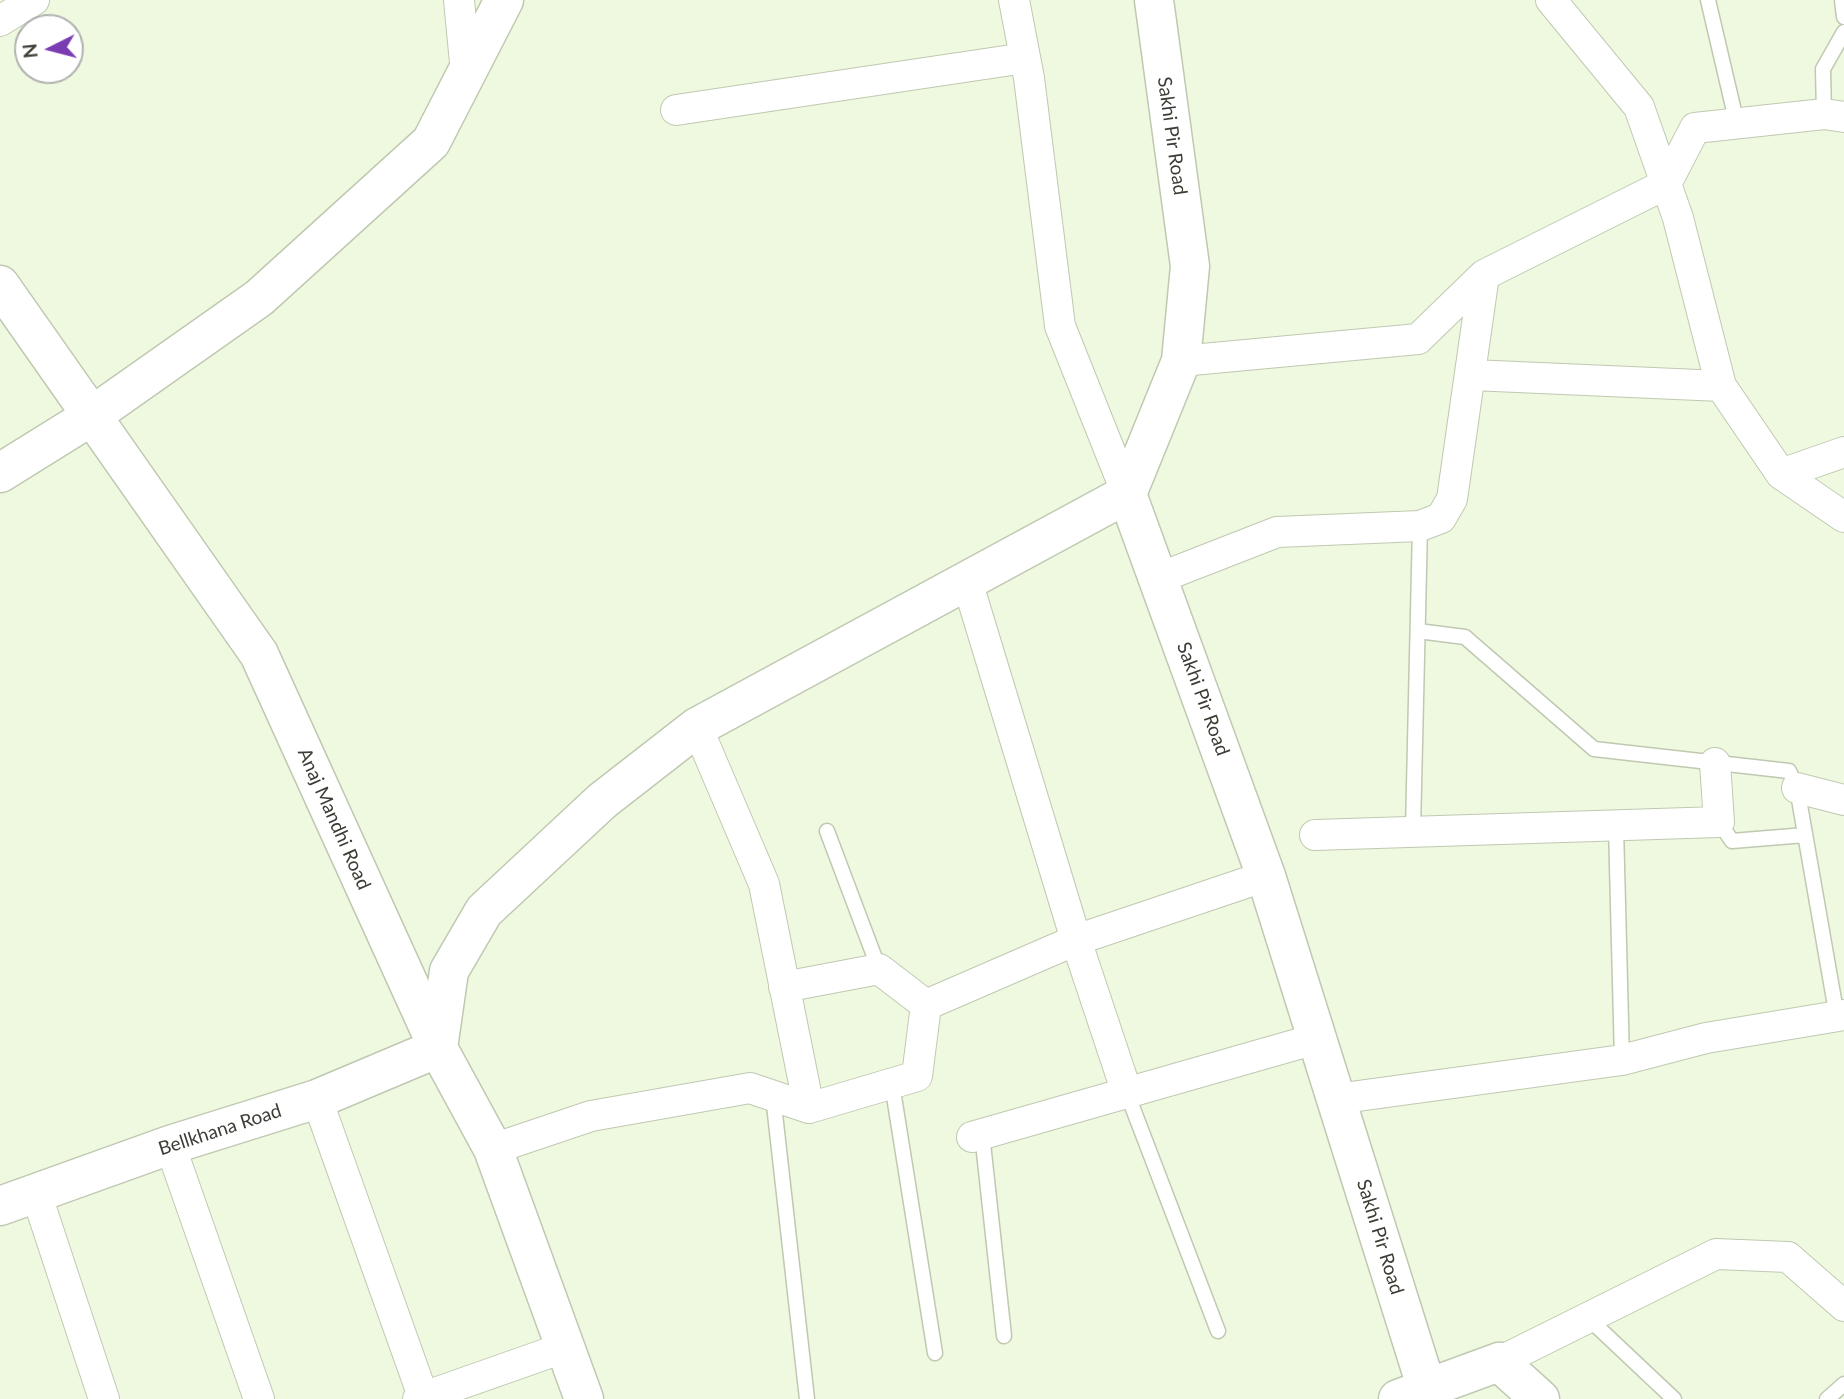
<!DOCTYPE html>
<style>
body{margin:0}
#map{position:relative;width:1844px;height:1399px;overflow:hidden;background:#eff9e0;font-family:Lato,sans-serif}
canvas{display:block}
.north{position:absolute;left:14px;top:14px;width:70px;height:70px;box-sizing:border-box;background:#fff;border:2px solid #b0b2ae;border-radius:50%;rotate:264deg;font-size:19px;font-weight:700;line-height:28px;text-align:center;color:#3a3e35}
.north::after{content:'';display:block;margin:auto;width:24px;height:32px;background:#7a3cb2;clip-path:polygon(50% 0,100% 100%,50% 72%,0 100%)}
</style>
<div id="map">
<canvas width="1844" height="1399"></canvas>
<div class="north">N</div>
</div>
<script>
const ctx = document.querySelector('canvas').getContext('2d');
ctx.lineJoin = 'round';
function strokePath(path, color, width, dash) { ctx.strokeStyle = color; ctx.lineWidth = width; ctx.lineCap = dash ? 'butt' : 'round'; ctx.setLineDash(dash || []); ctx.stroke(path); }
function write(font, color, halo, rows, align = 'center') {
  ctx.font = font + ' Lato,sans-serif'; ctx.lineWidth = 5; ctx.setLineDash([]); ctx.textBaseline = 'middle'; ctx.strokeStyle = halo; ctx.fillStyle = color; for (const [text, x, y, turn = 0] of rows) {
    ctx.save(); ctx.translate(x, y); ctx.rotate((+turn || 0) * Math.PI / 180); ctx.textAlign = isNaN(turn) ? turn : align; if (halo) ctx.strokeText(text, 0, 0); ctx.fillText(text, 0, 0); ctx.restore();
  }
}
const lane = new Path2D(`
 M1708 0 1737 124
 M1842 0 1844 17
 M1824 114 1823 69 1844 32
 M1418 631 1465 637 1594 749 1789 771 1797 788 1837 1017
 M1719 822 1732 841 1805 835
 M1616 827 1622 1060
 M1413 830 1420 526
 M827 831 879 969
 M892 1084 935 1353
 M1127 1093 1218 1331
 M773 1096 807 1399
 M982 1134 1004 1336
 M1588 1318 1674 1399
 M1827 1399 1844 1384`);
const street = new Path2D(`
 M459 0 466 73
 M1014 0 1029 78 1060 326 1127 494
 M1551 0 1639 107 1678 218 1721 386 1781 474 1844 517
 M0 21 34 0
 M676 110 1025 58
 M1181 361 1418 339 1484 275 1666 184 1695 128 1824 114 1844 117
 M1472 375 1721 386
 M1781 474 1844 452
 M1159 578 1277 532 1420 526 1441 518 1452 499 1484 275
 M967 581 1076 940 1127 1093
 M697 727 764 884 809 1108
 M1797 788 1844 800
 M1315 835 1719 822 1715 763
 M784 987 879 969 926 1005
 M317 1099 424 1399
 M1336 1099 1622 1060 1706 1038 1844 1015
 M972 1137 1319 1038
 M170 1145 259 1399
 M493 1149 591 1116 750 1088 809 1108 917 1076 926 1005 1076 940 1266 876
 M36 1193 104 1399
 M1499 1362 1716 1254 1788 1257 1844 1306
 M418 1399 563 1348`);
const secondary = new Path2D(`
 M1154 0 1190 266 1181 361 1127 494 1266 876 1427 1389
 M0 285 259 654 438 1048 493 1149 584 1399
 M0 473 90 417 259 298 431 142 504 0
 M0 1206 170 1145 317 1099 438 1048 449 971 484 911 602 801 697 727 1127 494
 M1398 1399 1499 1362 1540 1399`);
strokePath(lane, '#bfc9b1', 17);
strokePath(street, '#bfc9b1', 32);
strokePath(secondary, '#bfc9b1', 41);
strokePath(lane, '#fff', 14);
strokePath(street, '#fff', 30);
strokePath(secondary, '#fff', 38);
write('19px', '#3a3e35', '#fff', [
 ["Sakhi Pir Road",1172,136,82],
 ["Sakhi Pir Road",1203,699,70],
 ["Anaj Mandhi Road",334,819,66],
 ["Bellkhana Road",220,1130,-18],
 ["Sakhi Pir Road",1380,1237,73]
]);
</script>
